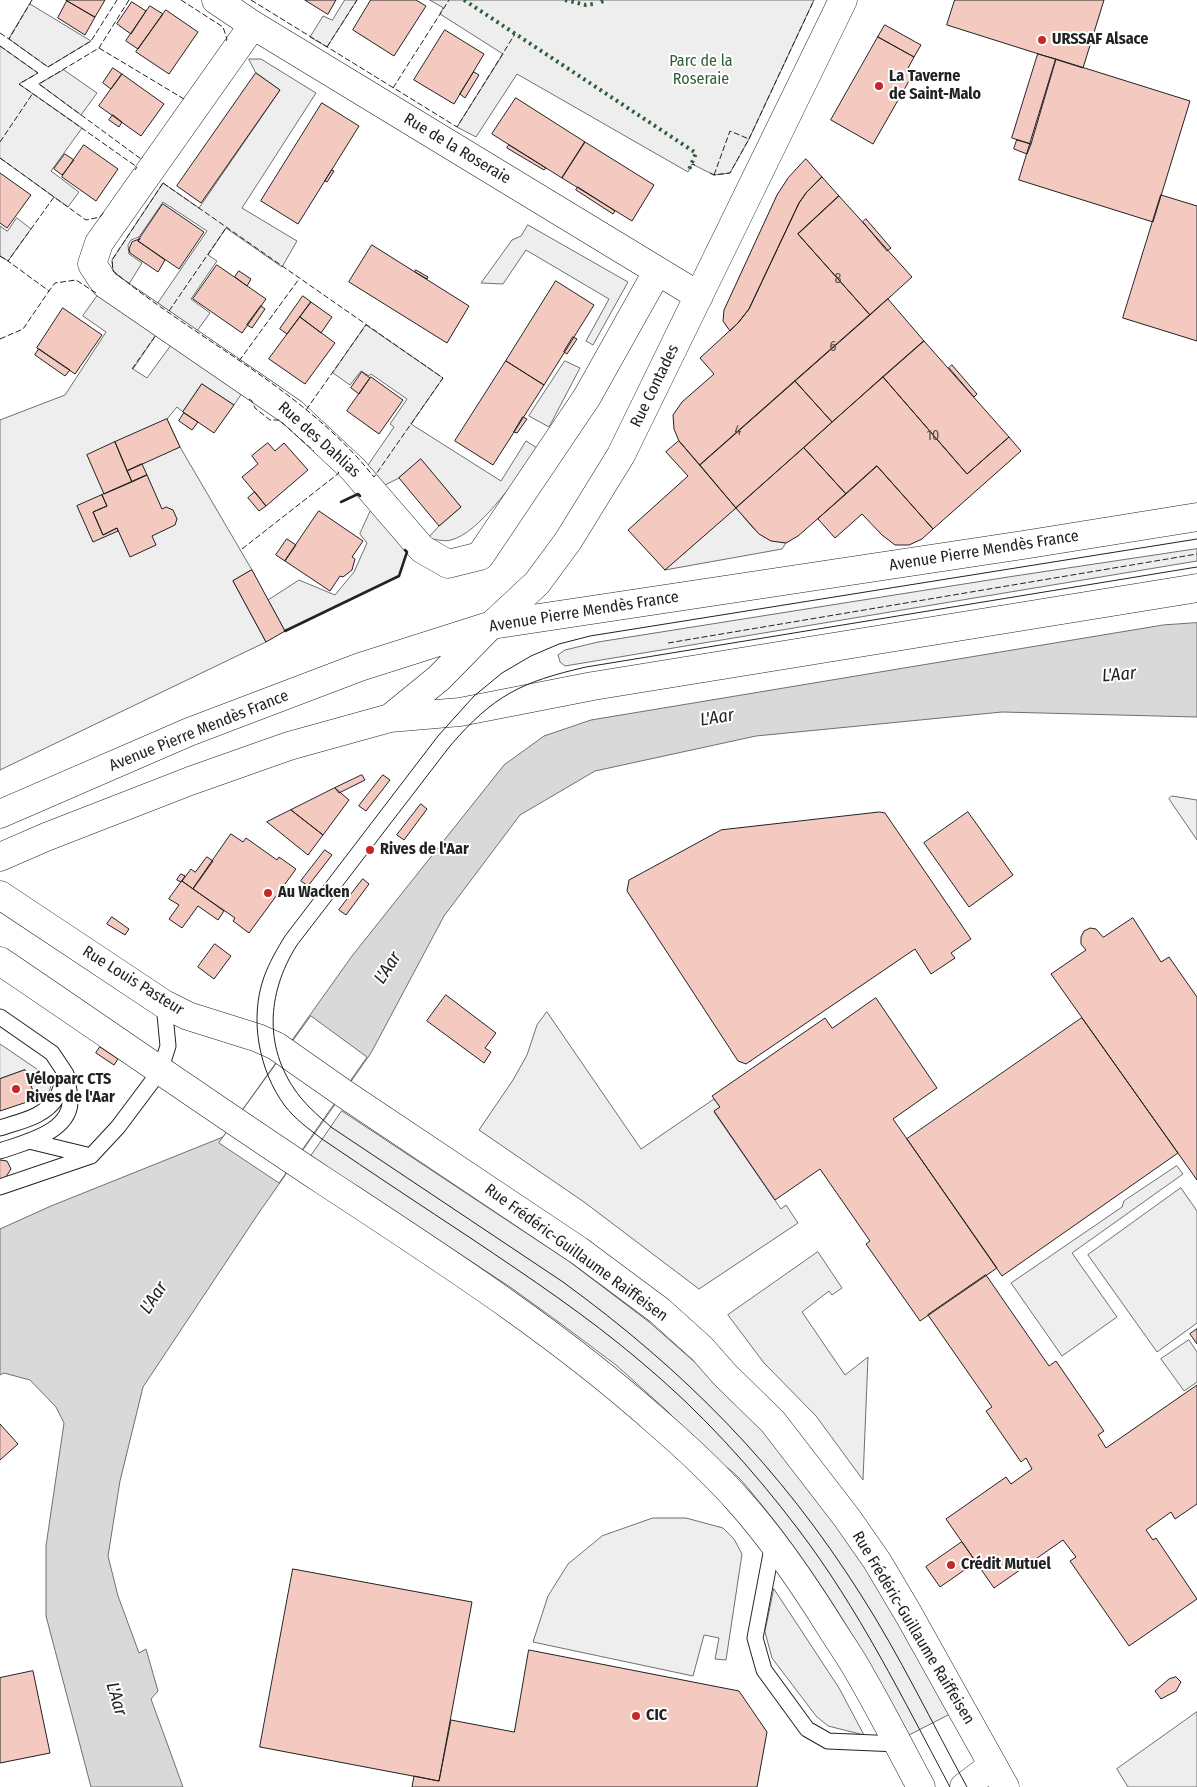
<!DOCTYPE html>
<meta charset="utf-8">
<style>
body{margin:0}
canvas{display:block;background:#fff}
</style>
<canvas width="1197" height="1787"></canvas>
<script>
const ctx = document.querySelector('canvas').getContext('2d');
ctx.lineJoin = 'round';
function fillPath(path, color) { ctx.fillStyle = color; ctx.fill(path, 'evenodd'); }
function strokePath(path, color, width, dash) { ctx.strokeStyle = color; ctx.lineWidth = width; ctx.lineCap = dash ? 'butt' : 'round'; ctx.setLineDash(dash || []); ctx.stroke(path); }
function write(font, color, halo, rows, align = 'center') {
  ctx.font = font + ' "Fira Sans Condensed",sans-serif'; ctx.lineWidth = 4; ctx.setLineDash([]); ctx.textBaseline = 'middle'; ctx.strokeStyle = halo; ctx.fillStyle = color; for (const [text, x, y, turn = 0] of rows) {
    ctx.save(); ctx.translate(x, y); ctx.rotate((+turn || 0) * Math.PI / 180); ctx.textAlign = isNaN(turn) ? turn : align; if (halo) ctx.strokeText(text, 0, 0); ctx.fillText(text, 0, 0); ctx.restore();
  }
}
const green = new Path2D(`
 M345 0H357L327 47 310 37 323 16 332 20Z
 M430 0H814L749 139 730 173 714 175 692 164 688 172 517 74 476 137 457 127 503 54 440 14 443 8Z
 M30 4 91 41 48 67 9 39Z
 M0 46 38 73 19 84 82 128 51 171 79 192 68 207 0 158Z
 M249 59H261L316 93 242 208 297 241 282 267 226 228 208 255 217 261 191 299 210 313 197 331 157 304 207 231 163 202 139 237 131 240 128 245 129 254 142 263 129 284 113 271 112 260 163 183 199 208 280 90 256 73Z
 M64 70 97 93 81 115 39 84Z
 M17 218 31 229 8 261 0 256V226L7 231Z
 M528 225 628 282 593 345 586 341 609 299 526 250 503 284 481 283 512 240 521 236Z
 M98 295 156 335 133 369 147 378 171 345 242 393 234 405 202 384 183 412 177 407 167 419 180 447 252 570 233 581 266 642 0 770V420L65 395 106 332 83 316Z
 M366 325 443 378 411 424 501 481 526 441 537 448 532 459C513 482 479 533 451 540 444 542 434 539 428 538L439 526 461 507 421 460 399 478 383 486 366 468 394 427 390 424 407 399 371 374 369 376 361 371 350 385 333 373Z
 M565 361 580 368 549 427 529 416Z
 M736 508C754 528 757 539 786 543L782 549 665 570Z
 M371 510 407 552 399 576 285 631 268 600 299 580 335 595 354 572 367 543 360 534Z
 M1197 549V561L565 666 560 662 558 655 565 650 598 642 1008 577Z
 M1172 796 1197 800V840L1169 799Z
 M547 1012 641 1149 714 1099 720 1107 714 1112 781 1209 786 1205 798 1223 699 1289 584 1202 479 1130 513 1080 527 1055 537 1025Z
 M0 1044 50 1078C52 1093 49 1093 36 1099L25 1070 0 1079Z
 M342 1111 570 1262 649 1322 714 1379 761 1425 857 1551 952 1713 909 1735C866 1655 819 1575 761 1504 749 1490 738 1473 721 1464L665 1409 616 1365 564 1326 510 1287 311 1156Z
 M1177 1166 1183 1174 1072 1253 1117 1317 1062 1356 1011 1283 1122 1207 1124 1201Z
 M1181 1188 1197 1211V1323L1157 1352 1088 1255Z
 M818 1252 842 1288 832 1295 829 1291 802 1312 845 1375 868 1357 863 1480 816 1416 764 1363 728 1315Z
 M1189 1340 1197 1352V1382L1184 1391 1161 1359Z
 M653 1518H686L723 1528 734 1539 742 1554 726 1660 715 1659 719 1638 704 1635 693 1676 533 1642 548 1596 568 1564 602 1536Z
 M774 1589 839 1688 864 1735 828 1726 816 1716 772 1658 765 1632Z
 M1197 1712V1787H1128L1117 1769Z`);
fillPath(green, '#eee');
strokePath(green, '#6f6f6f', 1);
const water = new Path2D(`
 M1197 623V717L1002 712 756 736 595 771 520 815 444 916 371 1053 258 1214 143 1387 120 1481 108 1556 118 1596 139 1653 146 1649 158 1691 151 1699 183 1787H91L46 1616V1546L64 1423 56 1407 30 1380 4 1373 0 1375V1229L51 1206 223 1137 352 956 504 765 544 736 591 720 1163 625Z`);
fillPath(water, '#d9d9d9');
strokePath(water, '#6f6f6f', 1);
const pier = new Path2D(`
 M311 1016 367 1057 279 1183 219 1143Z`);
fillPath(pier, '#fff');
strokePath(pier, '#6f6f6f', 1);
const building = new Path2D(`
 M66 0H105L95 17Z
 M305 0H336L328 14Z
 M371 0H416L426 6 394 56 353 30Z
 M955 0H1104L1083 68 947 25Z
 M67 1 95 17 85 35 58 18Z
 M132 2 146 11 131 34 117 24Z
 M150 6 163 14 138 49 126 41Z
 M166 10 198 32 169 74 136 52Z
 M885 25 921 45 914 57 878 37Z
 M445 30 484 54 454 104 414 80Z
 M878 37 914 57 907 70 913 74 873 144 831 120Z
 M1038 54 1056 59 1031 144 1012 138Z
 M1056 59 1190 101 1153 222 1019 180Z
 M113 68 122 74 111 89 103 83Z
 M474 72 479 75 465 98 460 94Z
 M256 73 280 90 201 203 177 186Z
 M122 74 164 104 141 136 99 106Z
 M516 98 585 142 562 178 492 134Z
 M322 103 359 126 298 224 261 201Z
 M113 115 122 122 119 127 109 120Z
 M1017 140 1031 144 1027 154 1014 149Z
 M585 142 654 185 632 221 562 178Z
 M84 145 118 169 96 201 62 177Z
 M509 145 546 168 544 170 507 148Z
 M65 154 74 160 62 175 54 169Z
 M806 159 822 177 806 193 799 203 749 309 738 323 730 331 723 321 724 310 777 195 788 178Z
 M332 170 334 171 327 182 325 181Z
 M0 173 31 195 7 228 0 223Z
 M822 177 839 196 798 234 870 315 700 465 679 441 674 429 673 415 682 402 714 374 700 358 738 323 749 309 799 203 806 193Z
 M578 187 615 211 613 214 576 190Z
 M1161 195 1197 206V341L1123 318Z
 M839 196 912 277 870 315 798 234Z
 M163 204 204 232 179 269 138 241Z
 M866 219 891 248 887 251 863 222Z
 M140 239 138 241 165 260 158 272 130 253 129 249 132 242Z
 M372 245 469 306 447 343 349 282Z
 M217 265 266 299 242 333 193 299Z
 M416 270 428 277 427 279 415 272Z
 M239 271 251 279 247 286 235 277Z
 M556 281 594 305 544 385 506 361Z
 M303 296 311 302 287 334 280 329Z
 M888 299 924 341 832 422 795 381Z
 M311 302 332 317 321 333 300 317Z
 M261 306 265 309 252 328 247 325Z
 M63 308 102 335 75 374 37 348Z
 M300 317 335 343 305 384 269 359Z
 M573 337 577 339 567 354 564 352Z
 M924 341 1009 437 967 474 883 377Z
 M39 349 70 370 65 376 35 355Z
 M506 361 544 385 493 465 455 441Z
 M952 365 977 394 974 397 949 368Z
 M362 372 370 378 359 394 351 388Z
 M371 377 403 400 379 434 347 411Z
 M883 377 967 474 1009 437 1021 451 933 529 877 466 846 494 804 448Z
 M795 381 832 422 736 508 700 465Z
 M202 384 234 405 214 433 183 412Z
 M184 413 198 422 192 430 179 421Z
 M523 417 527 419 517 433 514 432Z
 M167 419 180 447 127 471 115 442Z
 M679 441 736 508 665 570 628 530 688 476 666 452Z
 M115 442 132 482 104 494 87 455Z
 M268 443 275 451 284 443 308 470 266 506 242 477 258 464 252 456Z
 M804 448 846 494 798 536 786 543 771 541 759 534 736 508Z
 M421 459 461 507 439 526 399 478Z
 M142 464 147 475 132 482 127 471Z
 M877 466 933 529 922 539 909 545H895L882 535 862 514 835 538 818 519Z
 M147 475 162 509 166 507 173 510 177 519 175 525 152 536 156 545 130 557 117 528 103 535 93 512 107 506 102 495Z
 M255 492 266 506 259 511 248 498Z
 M102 495 107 506 93 512 103 535 117 528 118 531 93 542 77 506Z
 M319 511 363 541 352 557 355 559 352 570 343 577 340 576 330 591 285 561Z
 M287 539 296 545 285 561 276 555Z
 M252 570 285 631 266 642 233 581Z
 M362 775 365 780 339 793 335 788Z
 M383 775 390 780 366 811 359 806Z
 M335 788 349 800 323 835 291 810Z
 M421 804 427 809 404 840 397 835Z
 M291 810 323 835 308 855 267 822Z
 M880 812 885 813 971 939 951 953 955 958 931 974 915 949 746 1064 738 1061 627 891 629 880 721 830Z
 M968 812 1013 875 969 907 924 843Z
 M231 834 243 842 246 838 277 860 279 857 296 869 249 933 233 921 235 918 193 889Z
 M325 850 332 855 308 886 301 881Z
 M207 857 213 861 193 889 182 881 191 869 195 872Z
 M181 874 185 876 181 882 177 880Z
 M363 879 369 884 346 915 339 910Z
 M182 881 224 911 218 920 198 906 182 928 169 919 179 905 169 899Z
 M112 917 129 929 125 935 107 924Z
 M1133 918 1161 962 1169 957 1197 997V1180L1051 974 1086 950 1081 944V937L1084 931 1090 928 1096 929 1103 937Z
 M215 944 231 956 214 979 198 967Z
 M446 995 496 1033 485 1048 491 1052 484 1063 427 1021Z
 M876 998 937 1088 893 1119 997 1268 920 1321 866 1244 870 1241 820 1169 775 1200 714 1111 720 1107 712 1096 825 1018 832 1028Z
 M1082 1018 1178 1153 1002 1276 907 1139Z
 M100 1047 118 1059 114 1065 96 1053Z
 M25 1070 36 1099 0 1111V1079Z
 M0 1160 7 1161 11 1169 6 1177 0 1179Z
 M986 1275 1049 1366 1056 1361 1104 1431 1098 1435 1106 1448 1197 1385V1504L1175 1519 1171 1512 1146 1530 1153 1540 1156 1538 1197 1599 1129 1646 1070 1561 1076 1557 1063 1540 994 1588 946 1519 1006 1477 1011 1484 1032 1469 1026 1458 1021 1462 986 1411 992 1407 928 1315Z
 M1197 1329V1344L1190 1334Z
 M0 1424 18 1444 0 1460Z
 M962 1542 976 1562 940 1587 926 1567Z
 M293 1569 472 1602 439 1781 260 1747Z
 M529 1650 739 1691 767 1732 757 1787H412L414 1776 439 1781 451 1720 514 1732Z
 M33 1671 50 1753 0 1763V1678Z
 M1176 1677 1181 1682 1176 1691 1161 1699 1155 1691 1169 1679Z`);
fillPath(building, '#f3c9c0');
strokePath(building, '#222', 1);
const lane = new Path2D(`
 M0 1017 52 1053 66 1074C63 1081 61 1090 57 1097 45 1117 21 1121 0 1128
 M29 1141 91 1156
 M0 1151C23 1143 68 1133 70 1103 71 1094 67 1084 66 1076
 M0 1187 91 1156 118 1127 160 1071 168 1046 164 1004
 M773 1543 755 1638 764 1670 807 1729 828 1741 898 1744`);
const street = new Path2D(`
 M216 0 253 25 699 296
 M253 25 99 243 92 264 105 284 293 413 353 469 422 549 448 564 480 556 587 397 657 272
 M492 625 537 583 568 541 621 455 843 0`);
const secondary = new Path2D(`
 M0 895 164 1004 188 1016 258 1038 276 1046 346 1095 578 1250 660 1311 702 1349 725 1375 773 1422 847 1518 877 1561 909 1615 1005 1787
 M0 961C108 1034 215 1109 324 1181 438 1256 554 1330 656 1421 685 1446 713 1472 738 1500 773 1539 803 1583 831 1628 841 1644 852 1659 861 1676 882 1712 901 1750 921 1787
 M964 1787 993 1765`);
const primary = new Path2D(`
 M390 718 439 678 488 628
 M0 814 189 732 360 667 492 625 1023 545 1197 517
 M0 857 46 837 190 781 289 746 390 718 460 712 593 686 1197 588`);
strokePath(lane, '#222', 17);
strokePath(street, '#222', 29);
strokePath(secondary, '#222', 29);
strokePath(primary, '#222', 29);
strokePath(lane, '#fff', 15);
strokePath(street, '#fff', 28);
strokePath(secondary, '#fff', 28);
strokePath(primary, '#fff', 28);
strokePath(new Path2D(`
 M950 1787C903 1699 859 1609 798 1529 752 1468 699 1410 640 1361 587 1316 530 1278 472 1239 422 1206 372 1173 322 1139 309 1129 295 1119 285 1106 259 1071 249 1019 264 977 269 963 277 949 285 936L438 736 474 696 502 673 531 656 559 644 590 636 1197 539
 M967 1787C932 1723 900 1656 861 1595 780 1467 685 1371 563 1282L331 1127C321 1118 310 1109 301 1098 263 1051 266 994 297 945L450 746C494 695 521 682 586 667L1197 567`), '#222', 1);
strokePath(new Path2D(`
 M464 0 696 153 688 172
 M565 0 586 5 593 4
 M601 2 606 0`), '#2f5e38', 4, [2.5, 4]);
strokePath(new Path2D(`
 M32 0 9 39 48 67 91 41 117 0
 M129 0 99 48 39 84 141 159 143 157
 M181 0 223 27 227 39 226 41
 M251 0 457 127 515 34
 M0 33 9 39
 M0 46 38 73 19 84 137 167 135 170
 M327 47 357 0
 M99 48 184 99
 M393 88 449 0
 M0 142 33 93
 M0 158 54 197
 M692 164 695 165
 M710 173 714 175 730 173 749 139 814 0
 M714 175 730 131 749 139
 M163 183 443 378 374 477C304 389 198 341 113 271L112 260Z
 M0 256 8 261
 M96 293 76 280 55 283 49 291 8 261 54 197 86 220 100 217 104 212
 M169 311 226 228
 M0 339 23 329 49 291
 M239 361 299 279
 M132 369 156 335
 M249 399 252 401 255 408 270 420H279L314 451
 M306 410 366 325
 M242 549 339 473 337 471
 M668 643 1197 554`), '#222', 1, [6, 2.5]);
strokePath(new Path2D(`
 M341 502 358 494 360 496
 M285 631 399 576 407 552 405 550`), '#222', 2.5);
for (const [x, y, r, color] of [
 [1042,40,5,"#c62828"],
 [879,86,5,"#c62828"],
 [370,850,5,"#c62828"],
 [268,893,5,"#c62828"],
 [16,1089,5,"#c62828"],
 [951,1565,5,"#c62828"],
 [636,1716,5,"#c62828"]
]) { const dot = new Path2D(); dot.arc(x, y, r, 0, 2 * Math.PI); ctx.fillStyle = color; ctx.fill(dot); strokePath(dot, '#fff', 2); }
write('14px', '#564c4a', null, [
 ["8",838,279],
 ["6",833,347],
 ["4",738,431],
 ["10",933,436]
]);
write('bold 16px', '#222', '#fff', [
 ["URSSAF Alsace",1052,40],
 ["La Taverne",889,77],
 ["de Saint-Malo",889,95],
 ["Rives de l'Aar",380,850],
 ["Au Wacken",278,893],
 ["Véloparc CTS",26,1080],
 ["Rives de l'Aar",26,1098],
 ["Crédit Mutuel",961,1565],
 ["CIC",646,1716]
], 'left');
write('16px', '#2f5e38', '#fff', [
 ["Parc de la",701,62],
 ["Roseraie",701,80]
]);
write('16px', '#222', '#fff', [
 ["Rue de la Roseraie",457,149,31],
 ["Rue Contades",655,386,-64],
 ["Rue des Dahlias",319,440,42],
 ["Avenue Pierre Mendès France",984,551,-9],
 ["Avenue Pierre Mendès France",584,612,-9],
 ["Avenue Pierre Mendès France",199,731,-22],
 ["Rue Louis Pasteur",133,981,32],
 ["Rue Frédéric-Guillaume Raiffeisen",576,1253,36],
 ["Rue Frédéric-Guillaume Raiffeisen",913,1628,59]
]);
write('italic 18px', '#222', '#fff', [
 ["L'Aar",1119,675,-5],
 ["L'Aar",717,718,-9],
 ["L'Aar",388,968,-57],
 ["L'Aar",154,1298,-56],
 ["L'Aar",116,1699,73]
]);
</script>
